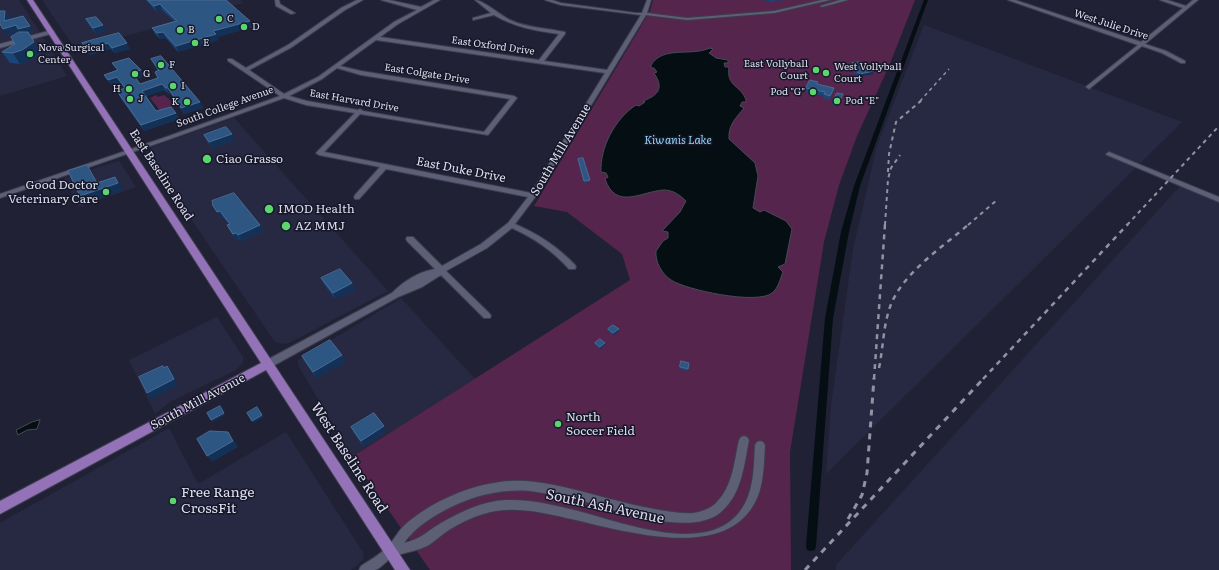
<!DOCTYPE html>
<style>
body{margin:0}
canvas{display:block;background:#202134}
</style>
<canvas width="1219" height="570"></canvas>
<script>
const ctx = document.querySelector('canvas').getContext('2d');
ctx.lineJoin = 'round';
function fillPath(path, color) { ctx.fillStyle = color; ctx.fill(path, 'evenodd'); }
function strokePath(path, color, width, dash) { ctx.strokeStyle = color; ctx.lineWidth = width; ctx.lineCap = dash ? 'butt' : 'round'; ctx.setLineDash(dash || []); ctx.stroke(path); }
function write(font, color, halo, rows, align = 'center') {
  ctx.font = font + ' Literata,serif'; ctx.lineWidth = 3; ctx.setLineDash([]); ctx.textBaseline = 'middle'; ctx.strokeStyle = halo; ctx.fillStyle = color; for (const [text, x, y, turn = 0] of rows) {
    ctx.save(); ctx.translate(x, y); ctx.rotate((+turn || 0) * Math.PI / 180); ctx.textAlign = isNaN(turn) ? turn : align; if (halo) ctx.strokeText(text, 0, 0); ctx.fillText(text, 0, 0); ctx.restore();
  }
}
fillPath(new Path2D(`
 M0 0H19L39 31 38 33 0 44Z
 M42 0H240L243 3 76 50Z
 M924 25 1182 122 826 474 831 406 853 249 877 146Z
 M35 38 44 39 67 76 0 96V48Z
 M234 118 340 237 388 291 289 343 282 344 275 342 146 153 152 147Z
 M118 161 120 162 136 187 79 207 64 178Z
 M1180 186 1219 203V570H836V565Z
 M401 298 475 379 352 457 298 365V360Z
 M217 317 243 357V363L235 371 198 388 170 402 155 414 129 360Z
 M169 428 198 484 286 432 364 554 363 560 351 570H0V523Z`), '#272842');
fillPath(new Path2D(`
 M653 0H915L889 66 857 136 839 185 824 242 790 452 791 570H430L352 457 630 280 622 254 567 212 534 206 650 11Z
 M156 95 158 97 164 95 170 100 173 107 162 113 150 98Z`), '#56254d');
const water = new Path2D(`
 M710 48 713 49 709 53 716 58 728 60V63H724L725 67H729C726 87 741 85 746 100V102H742L740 106 744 108C736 118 728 125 729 139L755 163 758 176 753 208 760 212 764 210 786 221 792 229 785 264 778 267 783 272C780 279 778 289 772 293 757 305 686 290 671 280 662 274 655 262 656 251L663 241 668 238V232L662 231 680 212 686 201C680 195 673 190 664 190 642 191 616 211 605 179L608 177 606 173 601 172C600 147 615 119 636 105L639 106 645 102 643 101C659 95 664 88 654 73L657 72 654 68H651V65C664 45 690 57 710 48Z
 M40 420 37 429 27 430 18 435 16 430 32 422Z`);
fillPath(water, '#040e13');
strokePath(water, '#454c54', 1);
fillPath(new Path2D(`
 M924 0H928L860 186 849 232 833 318 816 546 815 550 811 551 807 550 806 546 825 318 841 232 854 186Z`), '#040e13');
const minor = new Path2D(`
 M275 0H279L280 4 295 13 291 14 276 6Z
 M357 0H363L345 10 292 47 249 70 284 94 318 77 394 22 417 10 381 0H389L421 7 434 0H440L398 24 380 37 539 60 559 34C536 31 514 27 494 15L473 20V18L491 13 475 0C483 0 500 15 510 20 527 28 546 28 565 32V34L544 61 607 70 641 15 561 5 545 0H552L561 3 636 13H642L647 0H651L647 13 687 18 774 11 822 0H830L774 13 687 20 646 15 536 196 515 224C538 234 558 247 575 265L576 267 575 269H569C553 251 534 238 512 228L487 248 446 271 490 314 491 316 490 318H484L441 275 422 287 398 297 271 367 268 368 265 367 264 364 265 361 392 293C404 281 418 272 435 269L407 241 406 239 407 237H413L442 266 481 244 508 223 528 197 386 169 359 199H355L354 197 355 195 380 167 319 155 316 153 355 113 306 105 284 98 173 138 0 198V194L169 136 280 96 228 61V59H232L246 68 288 45 341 8ZM376 40 605 73 531 193 324 152 360 114 488 135 517 98 514 96 361 71 340 66ZM337 68 361 75 510 99 484 132 363 111 360 109 358 110 307 101 289 96 322 79Z
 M840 0H848L822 7 820 6Z
 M1008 0H1015L1141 42 1183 8 1160 0H1167L1186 6 1193 0H1198L1145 44 1166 51 1185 61V63H1181L1162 53 1142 46 1089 89 1086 87 1087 86 1138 45Z
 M52 30 54 31V33L0 48V44Z
 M1109 152 1219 197V202L1107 155 1106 154Z
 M744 436 747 437 749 440C744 465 742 494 721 512 690 539 611 508 575 499 560 496 545 493 530 491 502 489 476 495 451 507 433 516 415 527 404 543 421 539 426 532 441 523 460 512 483 501 506 500 531 499 554 505 578 511 625 523 720 562 747 499 754 482 754 463 755 445L757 442 760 441 763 442 765 445C764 461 764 478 759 493 732 570 614 527 553 515 535 511 515 508 496 511 478 514 461 522 446 532 440 536 435 541 429 545 418 551 406 552 395 556 387 559 382 568 375 570 370 570 364 570 359 570L361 566C370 560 380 555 388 546 395 539 399 529 407 523 431 503 463 488 494 483 513 479 535 481 554 485 588 492 620 503 654 509 667 511 680 514 693 513 701 512 709 509 715 504 733 487 734 462 739 440L741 437Z`);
const major = new Path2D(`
 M27 0H33L410 570H395L266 370 0 514V501L261 363Z`);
strokePath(minor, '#3d3d4d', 2);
strokePath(major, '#3d3d4d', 2);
fillPath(minor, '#5d5f76');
fillPath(major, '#9372b8');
strokePath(new Path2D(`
 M920 101 949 69`), '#9192a2', 1.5, [3.5, 3.5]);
strokePath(new Path2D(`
 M888 172 889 154 896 122 922 100
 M885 225 888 179 891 168 900 155
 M968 225 997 200
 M1127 225 1219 126`), '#9192a2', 2, [4, 4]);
strokePath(new Path2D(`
 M879 368C883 349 883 329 889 310 900 274 942 248 969 224
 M874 379 885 224
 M983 379 1128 224`), '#9192a2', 2.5, [5, 5]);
strokePath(new Path2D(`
 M848 519 862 495 867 473 874 378
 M805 570 984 378`), '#9192a2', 3, [6, 6]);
fillPath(new Path2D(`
 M146 0H226L252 27 217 37 218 40 178 52 166 38 160 39 155 34 152 28 174 21 162 10 157 12Z
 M763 0H782L781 1 775 0 773 2Z
 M5 11 9 17 8 19 33 32 29 34 41 53 29 61 20 64 10 63 2 52 15 44 20 32V31L7 35Z
 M86 19 106 30 96 34 89 25Z
 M119 33 130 49 115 53 111 49 90 55 82 43Z
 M151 59 200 102 203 108 184 114 171 93 169 94 165 90 146 96 156 111 176 113 179 119 144 131 120 97 117 91 124 89 121 83 112 86 104 75 117 70 112 63 144 76 136 79 140 84 158 78V71L154 65Z
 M852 63 874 71 873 74 859 77 850 70Z
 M818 82 817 85 834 88 833 92 829 100 823 98V96L805 92 806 88Z
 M842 98 838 106 832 105 833 101Z
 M204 135 235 140 212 148 207 141Z
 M578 159 590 180V182L584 183Z
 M212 204 260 225 263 232 241 241 239 239 236 240 230 231 227 225 229 224 223 217 221 218Z
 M321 278 352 283 355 290 335 299 324 284Z
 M608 329H619V331L613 335 608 331Z
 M595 343H605V345L600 349 595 345Z
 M342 355 345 362 316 378 305 362 302 356Z
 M681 361 689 363 688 371 680 369Z
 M351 427 386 432 363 446 354 433Z`), '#194577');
fillPath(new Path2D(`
 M160 4 162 10 157 12 154 6Z
 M5 11 9 17 8 27 4 21Z
 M250 21 252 27 217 37 218 40 178 52 176 46 213 31Z
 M16 25 30 26 33 32 29 34 41 53 29 61 20 64 13 53 22 35 20 31 7 35 3 29Z
 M103 25 106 30 96 34 93 28Z
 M163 32 166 38 160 39 157 33Z
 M108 43 111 49 90 55 87 49Z
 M127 43 130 49 115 53 112 48Z
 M141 70 144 76 135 79 132 73Z
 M874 71 873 74 859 77 860 74Z
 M117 77 121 83 112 86 108 80Z
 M162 84 165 90 145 97 142 91Z
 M166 88H168L171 93 169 94Z
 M200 102 203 108 184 114 181 108Z
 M176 113 179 119 144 131 141 125Z
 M232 134 235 140 212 148 209 142Z
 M87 165 91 172 101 189 115 177 123 190 85 203 80 196 97 183Z
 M220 211 223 217 221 218 217 212Z
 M260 225 263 232 241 241 238 235Z
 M236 233 239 239 236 240 233 234Z
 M352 283 355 290 335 299 333 293Z
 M619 329V331L613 335V333Z
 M605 343V345L600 349V347Z
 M342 355 345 362 316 378 313 372Z
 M167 366 172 372 178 385 152 399 147 393Z
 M220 406 225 415 212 422 211 420Z
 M257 407 264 417 253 423 252 421Z
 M384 426 386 432 363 446 361 441Z
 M228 432 238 447 212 462 207 456Z`), '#133057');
const building = new Path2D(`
 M148 0H226L250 21 213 31 216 34 176 46 163 32 157 33 152 28 177 21 160 4 154 6Z
 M0 11H5L4 21 23 16 30 26 18 29 16 25 3 29 0 24Z
 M96 17 103 25 93 28 86 19Z
 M19 32H28L34 42 22 50 13 53 2 52 15 44 11 37Z
 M119 33 127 43 112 48 108 43 87 49 82 43Z
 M161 56 200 102 181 108 168 88H166L162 84 142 91 156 111 171 107 176 113 141 125 117 91 125 88 117 77 108 80 104 75 118 70 112 63 129 58 141 70 132 73 140 84 158 78 155 72 159 70 151 59Z
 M861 62 874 71 860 74 851 67 855 66 852 63Z
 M810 80 818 82 817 84 834 88 830 96 824 94 825 92 806 88Z
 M837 93 843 94 839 102 833 101Z
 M226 127 232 134 209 142 204 135Z
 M583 158 590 180 584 181 578 159Z
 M87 165 97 183 115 177 118 183 80 196 68 171Z
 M234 193 260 225 238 235 236 233 233 234 227 225 230 224 220 211 217 212 212 204 213 203 212 201Z
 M340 269 352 283 333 293 321 278Z
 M613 325 619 329 613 333 608 329Z
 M600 339 605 343 600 347 595 343Z
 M330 340 342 355 313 372 302 356Z
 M681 361 689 363 688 369 680 367Z
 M163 366 164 368 167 366 174 379 147 393 139 377Z
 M220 406 224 413 211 420 207 413Z
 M257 407 262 415 252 421 247 413Z
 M374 413 384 426 361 441 351 427Z
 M210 431 228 432 233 441 207 456 197 439Z`);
fillPath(building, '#2e5683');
strokePath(building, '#496b94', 1);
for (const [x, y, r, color] of [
 [219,19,4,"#5bd56e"],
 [244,27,4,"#5bd56e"],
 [180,30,4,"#5bd56e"],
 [195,43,4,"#5bd56e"],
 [30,54,4,"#5bd56e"],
 [161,65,4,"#5bd56e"],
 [816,70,4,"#5bd56e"],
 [826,73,4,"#5bd56e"],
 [135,74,4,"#5bd56e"],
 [173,86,4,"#5bd56e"],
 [129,89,4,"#5bd56e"],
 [813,92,4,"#5bd56e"],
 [130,99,4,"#5bd56e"],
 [837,101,4,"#5bd56e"],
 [187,102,4,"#5bd56e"],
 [207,159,5,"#5bd56e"],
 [106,192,4,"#5bd56e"],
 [269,209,5,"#5bd56e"],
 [286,226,5,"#5bd56e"],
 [558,424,4,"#5bd56e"],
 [173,501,4,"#5bd56e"]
]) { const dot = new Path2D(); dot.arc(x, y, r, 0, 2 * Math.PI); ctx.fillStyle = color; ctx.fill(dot); strokePath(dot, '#17172a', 1.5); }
write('10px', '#dddeec', '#17172a', [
 ["C",227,19],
 ["D",252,27],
 ["B",188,30],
 ["E",203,43],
 ["Nova Surgical",38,48],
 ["Center",38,60],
 ["East Vollyball",808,64,"right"],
 ["Court",808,76,"right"],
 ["F",169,65],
 ["West Vollyball",834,67],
 ["Court",834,79],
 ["G",143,74],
 ["I",181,86],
 ["H",121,89,"right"],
 ["Pod \"G\"",805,92,"right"],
 ["J",138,99],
 ["Pod \"E\"",845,101],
 ["K",179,102,"right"]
], 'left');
write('10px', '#dddeec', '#17172a', [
 ["West Julie Drive",1111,25,18],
 ["East Oxford Drive",493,46,8],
 ["East Colgate Drive",427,74,9],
 ["East Harvard Drive",354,101,10],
 ["South College Avenue",225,107,-20]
]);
write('italic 11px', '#92d5f3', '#17172a', [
 ["Kiwanis Lake",678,141]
]);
write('12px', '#dddeec', '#17172a', [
 ["South Mill Avenue",561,150,-59],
 ["East Duke Drive",461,170,11],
 ["East Baseline Road",161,175,57],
 ["South Mill Avenue",198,402,-28]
]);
write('12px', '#dddeec', '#17172a', [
 ["Ciao Grasso",216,159],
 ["Good Doctor",98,185,"right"],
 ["Veterinary Care",98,199,"right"],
 ["IMOD Health",278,209],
 ["AZ MMJ",295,226],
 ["North",566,417],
 ["Soccer Field",566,431]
], 'left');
write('14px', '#dddeec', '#17172a', [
 ["West Baseline Road",349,458,57],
 ["South Ash Avenue",605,507,12]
]);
write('14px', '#dddeec', '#17172a', [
 ["Free Range",181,493],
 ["CrossFit",181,509]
], 'left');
</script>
